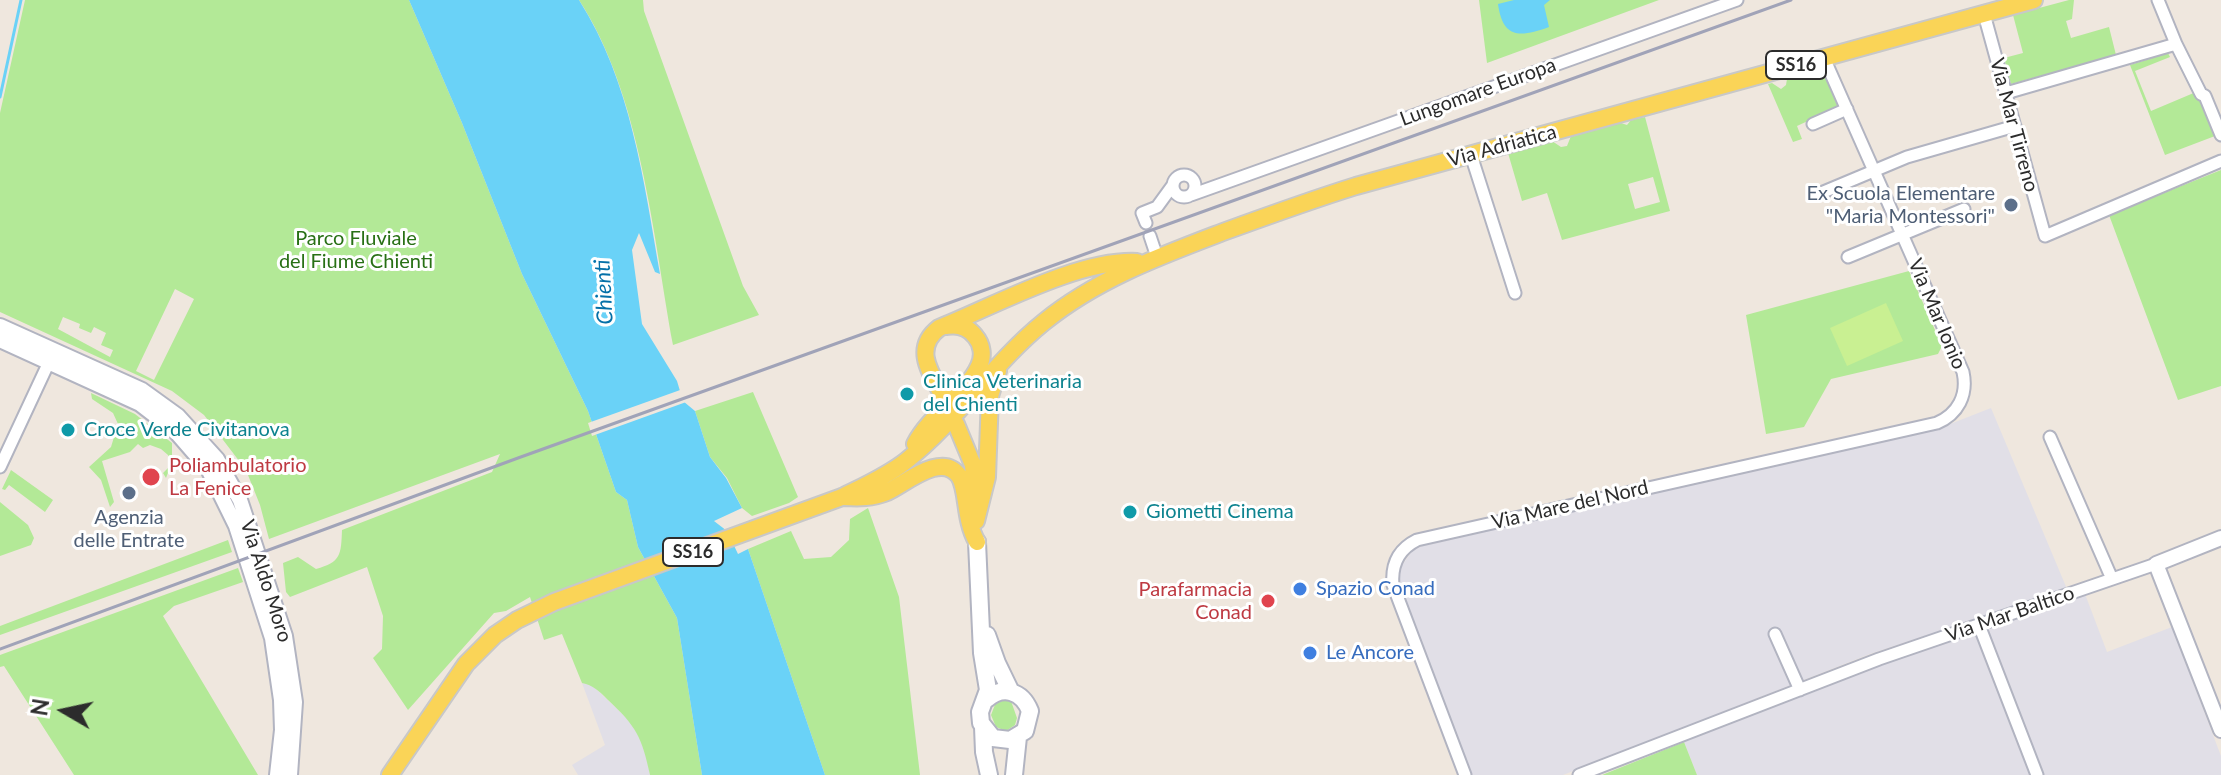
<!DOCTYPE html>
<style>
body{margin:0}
#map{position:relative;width:2221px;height:775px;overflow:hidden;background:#efe7de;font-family:Lato,sans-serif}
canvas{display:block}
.north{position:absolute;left:24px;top:671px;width:80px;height:80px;-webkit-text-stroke:6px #fff;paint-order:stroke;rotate:279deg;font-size:22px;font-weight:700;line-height:32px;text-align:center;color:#2c2c2c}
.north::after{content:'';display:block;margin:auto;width:28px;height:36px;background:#2c2c2c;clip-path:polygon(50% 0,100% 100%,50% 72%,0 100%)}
</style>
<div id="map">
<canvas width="2221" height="775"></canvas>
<div class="north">N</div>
</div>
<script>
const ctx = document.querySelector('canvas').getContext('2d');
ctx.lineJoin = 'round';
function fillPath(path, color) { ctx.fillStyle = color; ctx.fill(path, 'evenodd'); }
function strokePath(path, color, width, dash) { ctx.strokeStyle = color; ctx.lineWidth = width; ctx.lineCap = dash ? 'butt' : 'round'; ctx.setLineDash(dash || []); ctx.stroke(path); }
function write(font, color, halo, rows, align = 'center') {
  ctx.font = font + ' Lato,sans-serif'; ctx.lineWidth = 6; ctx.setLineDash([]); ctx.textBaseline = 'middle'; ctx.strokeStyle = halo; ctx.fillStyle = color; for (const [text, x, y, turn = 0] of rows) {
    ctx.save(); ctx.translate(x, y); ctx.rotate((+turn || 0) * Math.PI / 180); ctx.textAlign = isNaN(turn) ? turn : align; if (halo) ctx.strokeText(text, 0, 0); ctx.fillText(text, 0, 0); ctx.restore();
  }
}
fillPath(new Path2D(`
 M1991 408 2067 589 1870 654 1563 775H1472L1401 592 1398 580 1400 568 1412 551 1422 546 1940 428Z
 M2085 594 2107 652 2172 627 2221 756V775H1697L1684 742 1881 664Z
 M582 683 592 685 632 723 645 748 650 775H578L572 765 605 745Z`), '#e1dfe7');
fillPath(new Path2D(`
 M25 0H409L462 123 522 274 588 411 616 492 627 500 638 547 677 618 702 775H650C642 737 636 726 608 700 599 691 593 685 582 683L562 634 544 640 530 597 506 611 494 613 408 710 373 658 382 649 383 616 367 567 290 597 286 592 283 563 298 557 316 569C341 562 341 555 342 530L492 472 500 454 269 539 260 505 246 470 204 415 172 391 0 312V113ZM175 289 194 299 154 380 136 371ZM63 317 80 324 79 328 91 333 94 327 106 333 101 345 113 350 110 357 58 329Z
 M579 0H643L644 11 743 286 759 315 673 345C653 235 641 95 579 0Z
 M1479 0H1659L1487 63Z
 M2069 0H2074L2072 19 2066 21 2071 38 2109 27 2116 55 2011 84 2004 58 2023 53 2013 15Z
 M2168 53 2170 57 2135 71 2151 111 2196 92 2215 136 2165 155 2130 65Z
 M1822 70 1838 107 1797 126 1802 139 1793 142 1768 84 1772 83 1781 89 1786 85 1787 79Z
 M1645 117 1670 211 1562 240 1547 193 1522 201 1508 153 1552 141 1561 147 1567 146 1571 136 1621 123 1627 125 1631 120ZM1653 177 1660 202 1635 209 1628 184Z
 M2221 170V386L2178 400 2109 215Z
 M1909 271 1942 346 1938 354 1831 379 1804 427 1766 434 1746 315Z
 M753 392 798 497 789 503 752 516 742 508 727 478 710 457 695 411Z
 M91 393 135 414 172 443V462L166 478 163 473 168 468V455L161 449 150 445 143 448 138 444 130 452 102 461 114 502 110 507 101 480 89 467 111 447 118 424 113 413 92 399Z
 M11 470 53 500 45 512 9 485 5 490 2 489Z
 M0 502 28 525 34 538 31 545 0 556Z
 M868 508 899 597 920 775H825L748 549 791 531 804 559 831 557 849 540 850 519Z
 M228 540 232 552 0 635V626Z
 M238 568 243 582 174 606 163 616 258 775H74L4 666 0 667V655Z
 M1003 698 1011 701 1017 718 1015 725 1006 731 996 727 991 715 996 702Z
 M1684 742 1697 775H1602Z`), '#b3e997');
fillPath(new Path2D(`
 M1886 303 1903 341 1847 366 1830 328Z`), '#c9f092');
fillPath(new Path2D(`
 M409 0H579C631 81 644 182 660 274L655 272 639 233 632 250 642 324 677 381 683 401 695 411 710 457 726 478 742 508 714 521 727 531 738 554 748 549 825 775H702L677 618 638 547 627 500 616 492 588 411 522 274 462 123Z
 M1514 0H1550L1544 5 1549 27C1521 37 1503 40 1498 4Z`), '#6ad2f7');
fillPath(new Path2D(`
 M683 389 689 401 592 436 588 423Z`), '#efe7de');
strokePath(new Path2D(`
 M0 97 21 0`), '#6ad2f7', 3);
const minor = new Path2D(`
 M1984 14 2045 236 2221 161
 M2176 44 2201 94 2205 96 2221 135
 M2006 93 2176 44 2158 0
 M1813 124 1847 109
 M1471 155 1515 293
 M1173 186a11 11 0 1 1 22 0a11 11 0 1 1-22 0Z
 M1821 193 1907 157 2015 126
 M1191 195 1737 0
 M1146 223 1142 213 1157 207 1173 185
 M1150 236 1157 257
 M1848 257 1964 209
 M2050 437 2112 579
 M0 467 49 362
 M1979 625 2037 775
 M1775 634 1800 690
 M1465 775 1393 585C1391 564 1399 549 1417 540L1937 423C1958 414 1968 395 1963 372L1824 58
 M1579 775 1879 659 2156 564`);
const tertiary = new Path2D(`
 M0 326 142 390 178 416 217 459 240 500 285 636 295 702 290 775
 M0 340 140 404 175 431 208 469 236 526 272 638 281 700 282 730 277 775
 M2221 538 2156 564 2221 730`);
const secondary = new Path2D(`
 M977 542 982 653 988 690 980 712 981 723 993 738 1010 740 1025 731 1030 711C1022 691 1003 685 987 699
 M987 635 997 663 1011 692
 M983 727 984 752 989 775
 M1014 775 1018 737`);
const primary = new Path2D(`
 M942 394C930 372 913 348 939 328 994 306 1079 259 1137 262
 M956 424 973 465 976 504
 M915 444C930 415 967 393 979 366 984 356 982 344 975 336 968 327 958 324 947 326
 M844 497C859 498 872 498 887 492 905 484 942 451 959 476 968 489 964 520 977 542
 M976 521 987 477 990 396 998 371
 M390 775 466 664 495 635 517 620 554 602 842 497C864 486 887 476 906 461 957 421 993 363 1044 322 1097 279 1160 256 1223 232 1267 216 1311 200 1356 186L2034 0`);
strokePath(minor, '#b2b4c1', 15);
strokePath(tertiary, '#b2b4c1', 18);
strokePath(secondary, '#b2b4c1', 20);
strokePath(primary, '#c8c8c8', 20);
strokePath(minor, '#fff', 11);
strokePath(tertiary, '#fff', 14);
strokePath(secondary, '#fff', 16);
strokePath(primary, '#fad457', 16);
strokePath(new Path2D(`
 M0 649 518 458 1791 0`), '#a0a3b8', 3);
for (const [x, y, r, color] of [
 [2011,205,8,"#5c6f8a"],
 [907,394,8,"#0f9aa8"],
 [68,430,8,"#0f9aa8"],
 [151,477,10,"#e0444e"],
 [129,493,8,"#5c6f8a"],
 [1130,512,8,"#0f9aa8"],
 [1300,589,8,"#3f7fe0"],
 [1268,601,8,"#e0444e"],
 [1310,653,8,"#3f7fe0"]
]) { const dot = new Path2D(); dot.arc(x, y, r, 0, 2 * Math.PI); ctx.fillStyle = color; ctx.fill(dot); strokePath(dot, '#fff', 3); }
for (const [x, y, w] of [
 [1796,65,60],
 [693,552,60]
]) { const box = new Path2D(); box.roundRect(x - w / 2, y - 14, w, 28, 6); ctx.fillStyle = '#fff'; ctx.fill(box); strokePath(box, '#2c2c2c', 2); }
write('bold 18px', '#2c2c2c', null, [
 ["SS16",1796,65],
 ["SS16",693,552]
]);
write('20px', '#2c2c2c', '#fff', [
 ["Lungomare Europa",1478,92,-20],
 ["Via Mar Tirreno",2014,125,75],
 ["Via Adriatica",1502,146,-15],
 ["Via Mar Ionio",1937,314,67],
 ["Via Mare del Nord",1570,505,-13],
 ["Via Aldo Moro",266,581,72],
 ["Via Mar Baltico",2010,614,-19]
]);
write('20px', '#4e5e75', '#fff', [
 ["Ex Scuola Elementare",1995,194],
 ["\"Maria Montessori\"",1995,217],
 ["Agenzia",129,518,"center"],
 ["delle Entrate",129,541,"center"]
], 'right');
write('20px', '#287015', '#fff', [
 ["Parco Fluviale",356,239],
 ["del Fiume Chienti",356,262]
]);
write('20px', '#0d838f', '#fff', [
 ["Clinica Veterinaria",923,382],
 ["del Chienti",923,405],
 ["Croce Verde Civitanova",84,430],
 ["Giometti Cinema",1146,512]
], 'left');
write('20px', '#be3a42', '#fff', [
 ["Poliambulatorio",169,466],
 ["La Fenice",169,489],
 ["Parafarmacia",1252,590,"right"],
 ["Conad",1252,613,"right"]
], 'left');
write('20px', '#366cbe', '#fff', [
 ["Spazio Conad",1316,589],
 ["Le Ancore",1326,653]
], 'left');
write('italic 22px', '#0470a8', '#fff', [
 ["Chienti",604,292,-93]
]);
</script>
